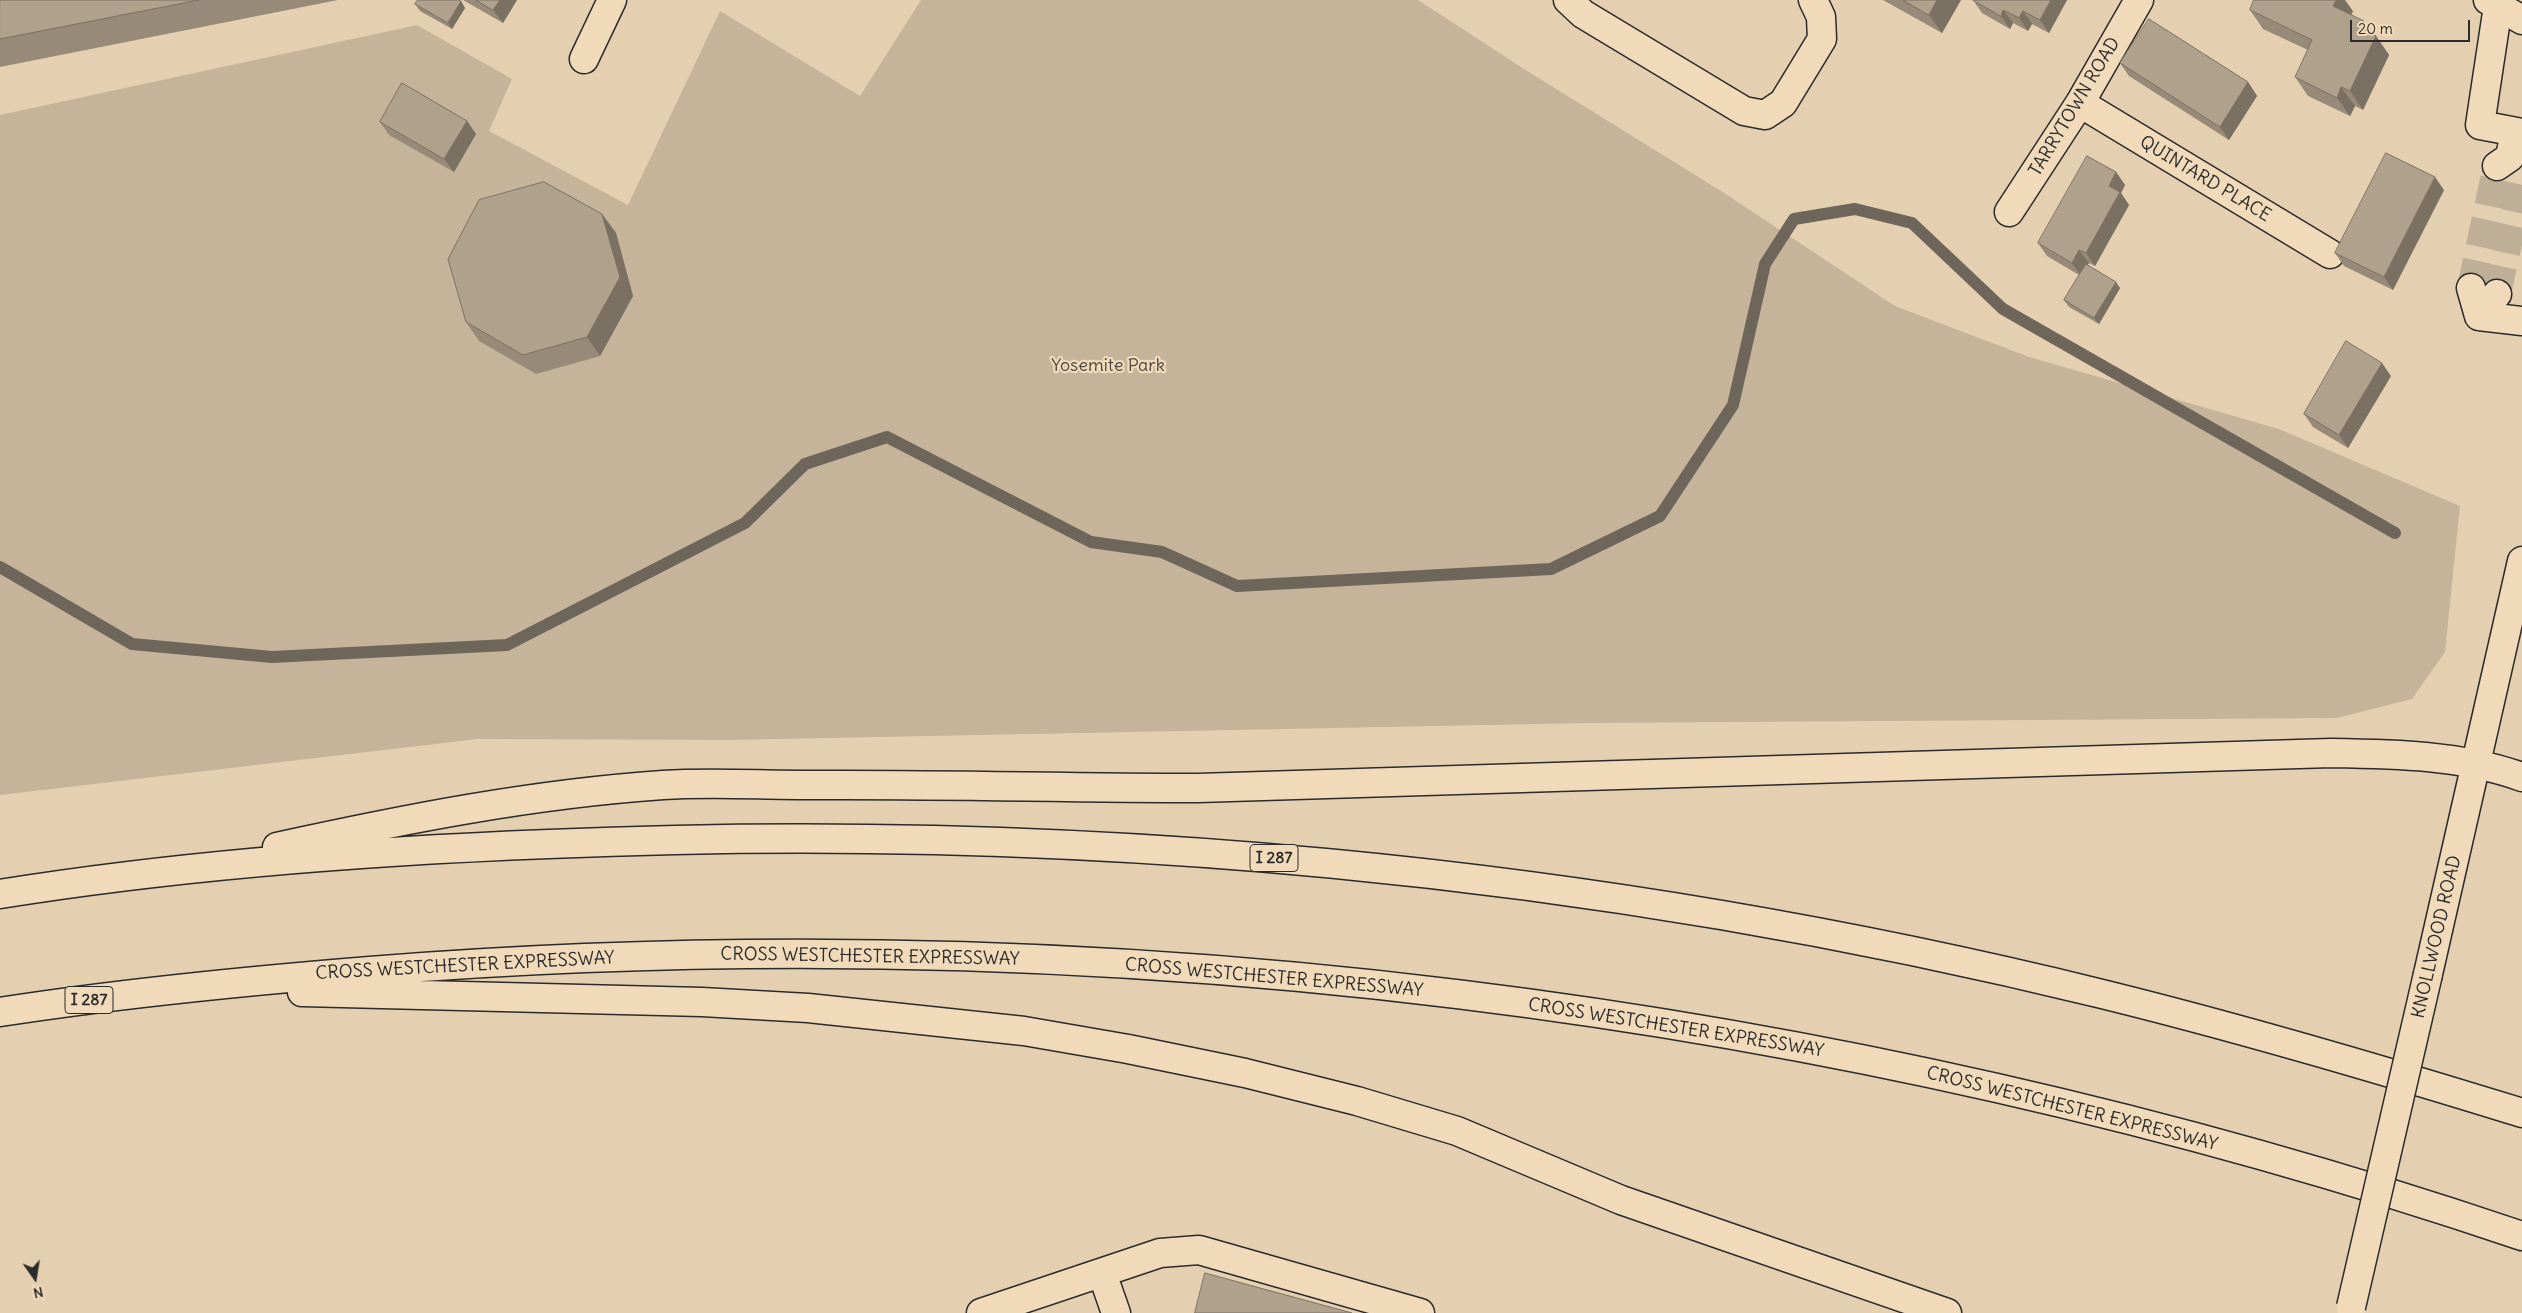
<!DOCTYPE html>
<style>
body{margin:0}
#map{position:relative;width:2522px;height:1313px;overflow:hidden;background:#e4d0b1;font-family:Delius,sans-serif}
canvas{display:block}
.north{position:absolute;left:10px;top:1253px;width:50px;height:50px;-webkit-text-stroke:4px #f0dab9;paint-order:stroke;rotate:167deg;font-size:14px;font-weight:700;line-height:20px;text-align:center;color:#2b2b2b}
.north::after{content:'';display:block;margin:auto;width:18px;height:22px;background:#2b2b2b;clip-path:polygon(50% 0,100% 100%,50% 72%,0 100%)}
.scale{position:absolute;left:2350px;top:20px;width:120px;height:22px;box-sizing:border-box;border:2px solid #2b2b2b;border-top:0;padding-left:6px;font-size:15px;line-height:18px;white-space:nowrap;color:#2b2b2b;-webkit-text-stroke:4px #f0dab9;paint-order:stroke}
</style>
<div id="map">
<canvas width="2522" height="1313"></canvas>
<div class="north">N</div>
<div class="scale">20 m</div>
</div>
<script>
const ctx = document.querySelector('canvas').getContext('2d');
ctx.lineJoin = 'round';
function fillPath(path, color) { ctx.fillStyle = color; ctx.fill(path, 'evenodd'); }
function strokePath(path, color, width, dash) { ctx.strokeStyle = color; ctx.lineWidth = width; ctx.lineCap = dash ? 'butt' : 'round'; ctx.setLineDash(dash || []); ctx.stroke(path); }
function write(font, color, halo, rows, align = 'center') {
  ctx.font = font + ' Delius,sans-serif'; ctx.lineWidth = 4.5; ctx.setLineDash([]); ctx.textBaseline = 'middle'; ctx.strokeStyle = halo; ctx.fillStyle = color; for (const [text, x, y, turn = 0] of rows) {
    ctx.save(); ctx.translate(x, y); ctx.rotate((+turn || 0) * Math.PI / 180); ctx.textAlign = isNaN(turn) ? turn : align; if (halo) ctx.strokeText(text, 0, 0); ctx.fillText(text, 0, 0); ctx.restore();
  }
}
fillPath(new Path2D(`
 M921 0H1418L1524 69 1721 191 1895 306 2029 357 2279 429 2460 506 2445 652 2412 699 2337 718 1587 723 728 740 478 739 0 795V115L417 25 512 79 489 131 628 205 720 11 860 96Z`), '#c5b49a');
strokePath(new Path2D(`
 M0 567 132 644 272 657 507 645 745 523 805 464 887 437 1091 542 1162 552 1237 586 1551 569 1660 516 1733 405 1765 264 1794 219 1855 209 1912 223 2003 309 2395 533`), '#6e665b', 12);
strokePath(new Path2D(`
 M2471 288 2497 166
 M2497 294 2522 178`), '#bfaf96', 28, [28, 14]);
const minor = new Path2D(`
 M1568 0 1583 14 1744 111 1765 115 1783 103 1822 39 1821 17 1813 0
 M2498 6 2480 125 2522 133
 M584 59 612 0
 M2080 103 2330 254
 M2497 166 2510 157 2515 132
 M2009 212 2080 103 2139 0
 M2471 288 2479 316 2522 321
 M2479 316 2497 294
 M1102 1273 1116 1313
 M981 1313 1160 1253 1199 1250 1420 1313`);
const major = new Path2D(`
 M2488 0 2522 20
 M2428 974 2522 561`);
const highway = new Path2D(`
 M277 847C405 819 532 794 663 785 711 782 759 785 807 785 938 784 1068 788 1198 788L2331 753C2396 754 2461 755 2522 777
 M0 894C181 865 366 851 549 844 1071 821 1595 869 2102 994 2244 1029 2383 1070 2522 1113
 M302 992 702 1002 808 1008 1024 1031 1128 1049 1245 1073 1357 1101 1457 1131 1621 1200 1947 1313
 M0 1012C123 993 246 981 370 971 1095 913 1833 1003 2522 1236`);
strokePath(minor, '#2b2b2b', 31);
strokePath(major, '#2b2b2b', 31);
strokePath(highway, '#2b2b2b', 31);
strokePath(minor, '#f0dab9', 28);
strokePath(major, '#f0dab9', 28);
strokePath(highway, '#f0dab9', 28);
const majorBridge = new Path2D(`
 M2351 1307 2428 974`);
strokePath(majorBridge, '#2b2b2b', 31, []);
strokePath(majorBridge, '#f0dab9', 28);
fillPath(new Path2D(`
 M0 0H338L0 67Z
 M463 0H517L503 23Z
 M1883 0H1961L1942 33Z
 M1973 0H2067L2049 33 2032 24 2028 31 2013 23 2010 29 1982 13Z
 M461 1 465 8 452 29 420 11 415 4Z
 M2250 10 2353 11 2351 15 2376 36 2389 55 2363 110 2355 106 2350 116 2308 96 2295 77 2308 50 2263 29Z
 M2120 63 2248 82 2257 96 2229 140 2129 76Z
 M467 121 476 134 454 172 389 135 380 122Z
 M2116 172 2125 185 2121 193 2129 205 2095 266 2089 263 2087 265 2120 288 2099 324 2069 307 2064 300 2079 275 2047 256 2038 243Z
 M2444 190 2393 290 2344 266 2335 253Z
 M602 214 616 233 633 296 600 356 536 374 479 341 466 322Z
 M2391 376 2348 448 2313 427 2304 414Z`), '#978a78');
fillPath(new Path2D(`
 M500 0H517L503 23 493 10Z
 M1937 0H1961L1942 33 1929 15Z
 M2051 0H2067L2049 33 2040 20Z
 M2336 0H2345L2353 11 2346 25 2333 6Z
 M461 1 465 8 452 29 448 23Z
 M2003 10 2013 23 2010 29 2001 16Z
 M2023 11 2032 24 2028 31 2019 18Z
 M2364 21 2375 37 2376 36 2389 55 2363 110 2350 91 2361 28Z
 M2248 82 2257 96 2229 140 2220 127Z
 M2341 87 2355 106 2350 116 2337 98Z
 M467 121 476 134 454 172 444 159Z
 M2116 172 2125 185 2121 193 2129 205 2095 266 2086 253 2109 186Z
 M2435 177 2444 190 2393 290 2384 277Z
 M602 214 616 233 633 296 600 356 587 337Z
 M2079 250 2089 263 2081 276 2072 263Z
 M2116 282 2120 288 2099 324 2094 318Z
 M2382 363 2391 376 2348 448 2339 435Z`), '#7b7162');
const building = new Path2D(`
 M0 0H199L0 39Z
 M418 0H459L461 1 448 23 415 4Z
 M476 0H500L493 10Z
 M1903 0H1937L1929 15Z
 M1973 0H2051L2040 20 2023 11 2019 18 2003 10 2001 16Z
 M2254 0H2336L2333 6 2364 21 2361 28 2376 36 2350 91 2341 87 2337 98 2295 77 2312 40 2250 10Z
 M2149 19 2248 82 2220 127 2120 63Z
 M402 83 467 121 444 159 380 122Z
 M2386 153 2435 177 2384 277 2335 253Z
 M2087 156 2116 172 2109 186 2120 192 2086 253 2079 250 2072 263 2038 243Z
 M544 182 602 214 620 277 587 337 523 355 466 322 448 259 479 200Z
 M2086 264 2116 282 2094 318 2064 300Z
 M2346 341 2382 363 2339 435 2304 414Z
 M1205 1273 1352 1313H1195Z`);
fillPath(building, '#b0a18c');
strokePath(building, '#7b7162', 1);
for (const [x, y, w] of [
 [1274,858,48],
 [89,1000,48]
]) { const box = new Path2D(); box.roundRect(x - w / 2, y - 13.5, w, 27, 4); ctx.fillStyle = '#f0dab9'; ctx.fill(box); strokePath(box, '#2b2b2b', 1); }
write('bold 16px', '#2b2b2b', null, [
 ["I 287",1274,858],
 ["I 287",89,1000]
]);
write('18px', '#2b2b2b', '#f0dab9', [
 ["TARRYTOWN ROAD",2075,107,-59],
 ["QUINTARD PLACE",2205,179,31],
 ["KNOLLWOOD ROAD",2437,937,-77],
 ["CROSS WESTCHESTER EXPRESSWAY",870,957,1],
 ["CROSS WESTCHESTER EXPRESSWAY",465,966,-3],
 ["CROSS WESTCHESTER EXPRESSWAY",1274,978,5],
 ["CROSS WESTCHESTER EXPRESSWAY",1676,1028,9],
 ["CROSS WESTCHESTER EXPRESSWAY",2072,1109,14]
]);
write('18px', '#4a4641', '#f0dab9', [
 ["Yosemite Park",1108,366]
]);
</script>
